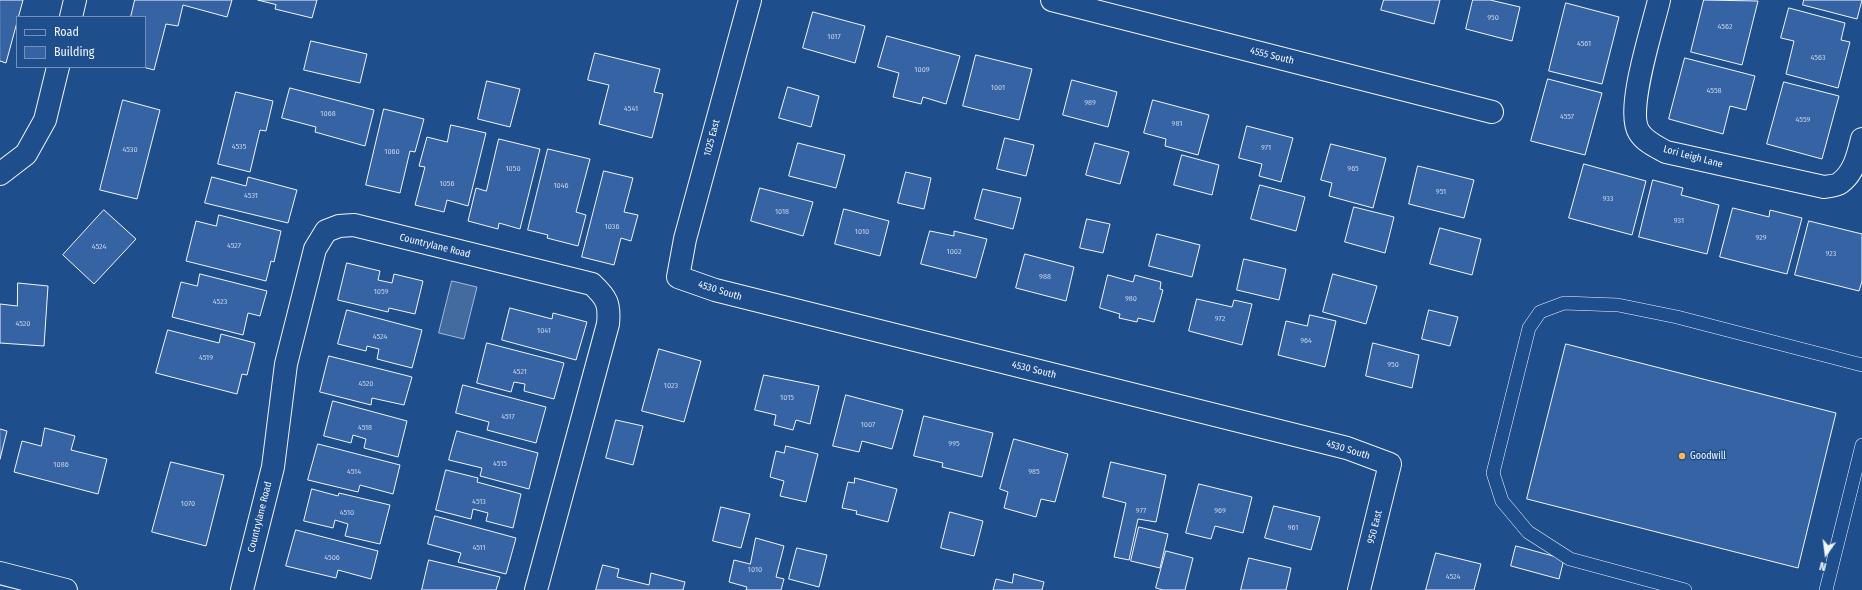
<!DOCTYPE html>
<style>
body{margin:0}
#map{position:relative;width:1862px;height:590px;overflow:hidden;background:#1f4e8c;font-family:"Fira Sans Condensed",sans-serif}
canvas{display:block}
.legend{position:absolute;left:16px;top:16px;width:130px;height:52px;box-sizing:border-box;background:#1f4e8c;border:1px solid #7391ba;margin:0;padding:5px 7px;list-style:none;font-size:12px;color:#f2f6ff}
.legend li{display:flex;align-items:center;gap:8px;height:20px}
.legend b{width:20px;border:1px solid #7391ba}
.north{position:absolute;left:1806px;top:534px;width:40px;height:40px;-webkit-text-stroke:3px #1f4e8c;paint-order:stroke;rotate:194deg;font-size:11px;font-weight:700;line-height:16px;text-align:center;color:#f2f6ff}
.north::after{content:'';display:block;margin:auto;width:14px;height:18px;background:#f2f6ff;clip-path:polygon(50% 0,100% 100%,50% 72%,0 100%)}
</style>
<div id="map">
<canvas width="1862" height="590"></canvas>
<ul class="legend">
<li><b style="height:5px;background:#1f4e8c"></b>Road</li>
<li><b style="height:11px;background:#3563a3"></b>Building</li>
</ul>
<div class="north">N</div>
</div>
<script>
const ctx = document.querySelector('canvas').getContext('2d');
ctx.lineJoin = 'round';
function fillPath(path, color) { ctx.fillStyle = color; ctx.fill(path, 'evenodd'); }
function strokePath(path, color, width, dash) { ctx.strokeStyle = color; ctx.lineWidth = width; ctx.lineCap = dash ? 'butt' : 'round'; ctx.setLineDash(dash || []); ctx.stroke(path); }
function write(font, color, halo, rows, align = 'center') {
  ctx.font = font + ' "Fira Sans Condensed",sans-serif'; ctx.lineWidth = 3; ctx.setLineDash([]); ctx.textBaseline = 'middle'; ctx.strokeStyle = halo; ctx.fillStyle = color; for (const [text, x, y, turn = 0] of rows) {
    ctx.save(); ctx.translate(x, y); ctx.rotate((+turn || 0) * Math.PI / 180); ctx.textAlign = isNaN(turn) ? turn : align; if (halo) ctx.strokeText(text, 0, 0); ctx.fillText(text, 0, 0); ctx.restore();
  }
}
const water = new Path2D(`
 M452 281 477 287 464 339 439 333Z`);
fillPath(water, '#446ba0');
strokePath(water, '#a8bbd7', 1);
const building = new Path2D(`
 M0 0H23L6 63 0 61Z
 M135 0H232L227 17 183 5 178 26 166 24 154 70 143 67H145V17H131Z
 M258 0H317L312 18 275 9 276 5Z
 M1384 0H1440L1434 24 1381 10Z
 M1473 0H1490L1520 7 1512 41 1466 29Z
 M1704 0 1758 1 1742 65 1691 52Z
 M1804 0H1862L1857 19 1803 5Z
 M1566 3 1619 17 1602 84 1549 71Z
 M1789 8 1845 23 1841 40 1850 42 1838 88 1786 74 1794 41 1781 38Z
 M813 12 865 26 855 63 803 48Z
 M887 36 960 56 946 104 923 97 921 104 893 97 899 73 878 67Z
 M311 41 367 54 360 83 304 70Z
 M595 53 660 69 654 92 663 94 652 138 599 124 609 85 588 80Z
 M976 55 1032 69 1019 120 963 106Z
 M1685 58 1755 76 1746 110 1730 106 1723 134 1669 119Z
 M1548 79 1602 93 1585 155 1531 141Z
 M1072 80 1117 92 1108 127 1063 115Z
 M487 81 520 89 510 127 478 119Z
 M1784 82 1839 96 1822 159 1767 144Z
 M788 87 819 96 811 127 779 118Z
 M290 88 374 110 365 146 315 132 316 127 282 118Z
 M236 92 273 101 266 131 260 130 250 172 218 164Z
 M123 100 160 110 137 199 100 190Z
 M1153 100 1209 115 1198 155 1165 146 1166 139 1144 133Z
 M384 109 424 119 415 152 410 151 400 193 366 185Z
 M451 125 486 133 468 206 447 200 444 212 415 205 425 167 419 166 427 137 447 142Z
 M1247 126 1293 138 1281 182 1259 176 1262 164 1239 158Z
 M1005 138 1034 145 1026 176 997 169Z
 M499 139 540 149 520 229 499 223 498 229 468 221 476 188 486 191Z
 M798 143 845 155 836 188 789 176Z
 M1095 143 1129 152 1120 184 1086 175Z
 M1331 144 1386 158 1373 208 1329 196 1332 183 1321 180Z
 M548 149 590 159 576 212 586 215 578 246 547 238 548 235 528 230Z
 M1182 155 1219 165 1212 195 1174 185Z
 M1584 164 1646 181 1632 235 1569 218Z
 M1418 166 1474 180 1464 218 1409 204Z
 M604 171 633 178 624 212 638 215 631 241 621 238 614 265 582 257Z
 M906 172 931 178 924 209 898 203Z
 M212 177 246 186 248 177 297 190 288 223 205 203Z
 M1653 180 1683 188 1681 195 1719 205 1707 254 1639 237Z
 M1260 185 1305 197 1296 231 1251 219Z
 M760 188 813 202 803 236 751 221Z
 M983 189 1021 198 1013 229 975 219Z
 M1354 207 1394 217 1385 253 1345 242Z
 M1733 208 1769 217 1770 210 1802 218 1787 274 1720 257Z
 M844 209 889 221 880 256 835 244Z
 M104 210 136 239 94 284 63 255Z
 M219 215 281 231 274 262 271 261 266 281 186 261 196 221 216 226Z
 M1087 219 1110 224 1103 253 1080 248Z
 M1809 221 1862 234V281L1859 291 1795 275Z
 M1440 228 1481 239 1472 275 1430 264Z
 M930 231 954 236V231L987 239 976 278 921 264Z
 M1157 234 1200 245 1192 277 1149 266Z
 M1025 254 1074 267 1066 301 1016 288Z
 M1244 259 1286 269 1279 300 1237 290Z
 M347 263 380 271 378 280 392 283 394 274 423 281 415 314 389 308 388 312 338 300Z
 M200 274 267 291 260 316 248 313 243 335 172 317 181 282 197 286Z
 M1333 274 1377 286 1366 324 1323 312Z
 M1108 275 1133 282 1135 275 1161 282 1160 289 1163 290 1154 322 1138 318 1137 322 1119 318 1120 314 1100 308Z
 M18 283 48 286 44 346 0 343V304L17 306Z
 M1197 299 1232 307 1234 300 1252 304 1242 345 1189 331Z
 M510 308 552 319 553 313 587 322 576 360 502 340Z
 M347 310 422 330 412 368 377 359 379 349 367 346 366 351 338 344Z
 M1429 310 1458 317 1450 346 1422 339Z
 M1310 315 1336 321 1325 367 1278 355 1286 321 1307 326Z
 M168 330 219 343 221 334 255 343 247 375 242 374 237 394 156 373Z
 M487 343 564 363 554 399 524 391 525 384 514 382 511 392 477 383Z
 M1373 343 1419 355 1412 388 1366 376Z
 M1566 344 1836 413 1798 568 1527 499Z
 M659 349 701 361 684 422 642 411Z
 M329 356 412 377 404 405 372 398 371 405 320 392Z
 M764 375 819 386 810 424 796 420 793 430 774 425 776 415 755 410Z
 M463 385 546 407 536 443 487 430 489 422 456 413Z
 M846 395 903 410 892 449 862 441 859 452 833 446Z
 M333 401 407 421 398 457 364 448 366 439 353 435 351 443 324 436Z
 M924 416 993 433 982 477 942 467 943 463 914 456Z
 M616 420 643 426 633 465 606 458Z
 M45 428 75 436 71 450 107 459 98 494 14 472 22 441 41 446Z
 M0 429 7 431 0 459Z
 M457 431 538 453 529 489 480 476 482 468 449 460Z
 M1014 439 1068 454 1055 502 1041 499 1036 517 1004 508 1008 492 1000 489Z
 M318 444 400 465 393 494 360 485 358 492 308 480Z
 M786 446 818 454 806 502 780 496 784 481 770 477 776 451 784 453Z
 M171 462 224 475 206 546 152 532Z
 M1111 462 1166 475 1156 522 1138 519 1129 560 1114 557 1126 503 1103 497Z
 M446 470 478 478 477 482 521 494 513 528 486 521 488 513 473 509 471 519 436 510Z
 M855 478 897 489 888 522 856 514 857 511 842 508 848 482 854 483Z
 M1199 484 1252 497 1243 533 1215 526 1211 539 1186 533Z
 M312 489 338 496 339 493 390 505 380 544 345 536 348 524 335 520 333 528 304 521Z
 M1274 506 1320 517 1311 550 1265 538Z
 M721 507 750 514 741 548 713 541Z
 M950 512 983 521 974 556 941 548Z
 M435 516 516 538 506 574 458 562 461 553 428 544Z
 M1139 527 1168 534 1160 568 1131 561Z
 M296 530 378 551 371 579 338 570 336 578 286 566Z
 M756 538 784 546 776 577 784 579 781 590H746L747 587 729 582 734 560 750 564Z
 M1516 546 1564 559 1559 579 1511 566Z
 M797 548 827 555 819 587 789 579Z
 M1166 551 1193 558 1185 590H1163L1156 588Z
 M1436 553 1481 564 1474 590H1426Z
 M1249 558 1291 568 1286 590H1241Z
 M429 560 500 577 496 590H422Z
 M603 565 619 569 617 577 649 585 651 573 685 582 683 590H596Z
 M1014 574 1044 582 1042 590H993L996 579 1012 583Z`);
fillPath(building, '#3563a3');
strokePath(building, '#f2f6ff', 1);
const lane = new Path2D(`
 M1685 590 1570 559 1528 532 1502 501 1493 473 1529 328 1540 312 1564 303 1618 305 1677 317 1862 365
 M1826 590 1862 445`);
const street = new Path2D(`
 M750 0 685 239 678 277 715 290 1347 448 1390 464 1359 590
 M1052 0 1492 112
 M1659 0C1653 27 1625 110 1639 132 1645 142 1657 147 1666 152L1824 187C1829 186 1836 186 1840 183 1854 173 1858 155 1862 139
 M71 17 75 0
 M0 174 26 154 45 120 58 67
 M242 590 273 467 286 364 315 249 326 231 339 226 354 225 592 284C607 298 610 304 608 324L536 590`);
const secondary = new Path2D(`
 M0 573 66 590`);
strokePath(lane, '#f2f6ff', 14);
strokePath(street, '#f2f6ff', 24);
strokePath(secondary, '#f2f6ff', 24);
strokePath(lane, '#1f4e8c', 13);
strokePath(street, '#1f4e8c', 22);
strokePath(secondary, '#1f4e8c', 22);
for (const [x, y, r, color] of [
 [1682,456,4,"#ffb74d"]
]) { const dot = new Path2D(); dot.arc(x, y, r, 0, 2 * Math.PI); ctx.fillStyle = color; ctx.fill(dot); strokePath(dot, '#1f4e8c', 1.5); }
write('8px', '#c3d1e8', null, [
 ["950",1493,18],
 ["4562",1725,27],
 ["1017",834,37],
 ["4561",1584,44],
 ["4563",1818,58],
 ["1009",922,70],
 ["1001",998,88],
 ["4558",1714,91],
 ["989",1090,103],
 ["4541",631,109],
 ["1068",328,114],
 ["4557",1567,117],
 ["4559",1803,120],
 ["981",1177,124],
 ["4535",239,147],
 ["971",1266,148],
 ["4530",130,150],
 ["1060",392,152],
 ["1050",513,169],
 ["965",1353,169],
 ["1056",447,184],
 ["1046",561,186],
 ["951",1441,192],
 ["4531",251,196],
 ["933",1608,199],
 ["1018",782,212],
 ["931",1679,221],
 ["1036",612,227],
 ["1010",862,232],
 ["929",1761,238],
 ["4527",234,246],
 ["4524",99,247],
 ["1002",954,252],
 ["923",1831,254],
 ["988",1045,277],
 ["1059",381,292],
 ["980",1131,299],
 ["4523",220,302],
 ["972",1220,319],
 ["4520",23,324],
 ["1041",544,331],
 ["4524",380,337],
 ["964",1306,341],
 ["4519",206,358],
 ["950",1393,365],
 ["4521",520,372],
 ["4520",366,384],
 ["1023",671,386],
 ["1015",787,398],
 ["4517",508,417],
 ["1007",868,425],
 ["4518",365,428],
 ["995",954,444],
 ["4515",500,464],
 ["1086",61,465],
 ["4514",354,472],
 ["985",1034,472],
 ["4513",479,502],
 ["1070",188,504],
 ["977",1141,511],
 ["969",1220,511],
 ["4510",347,513],
 ["961",1293,528],
 ["4511",479,548],
 ["4506",332,558],
 ["1010",755,570],
 ["4524",1453,577]
]);
write('10px', '#f2f6ff', '#1f4e8c', [
 ["4555 South",1272,56,14],
 ["1025 East",712,138,-75],
 ["Lori Leigh Lane",1693,157,15],
 ["Countrylane Road",435,246,14],
 ["4530 South",720,291,17],
 ["4530 South",1034,370,14],
 ["4530 South",1348,450,17],
 ["Countrylane Road",260,517,-76],
 ["950 East",1375,527,-76]
]);
write('10px', '#f2f6ff', '#1f4e8c', [
 ["Goodwill",1690,456]
], 'left');
</script>
